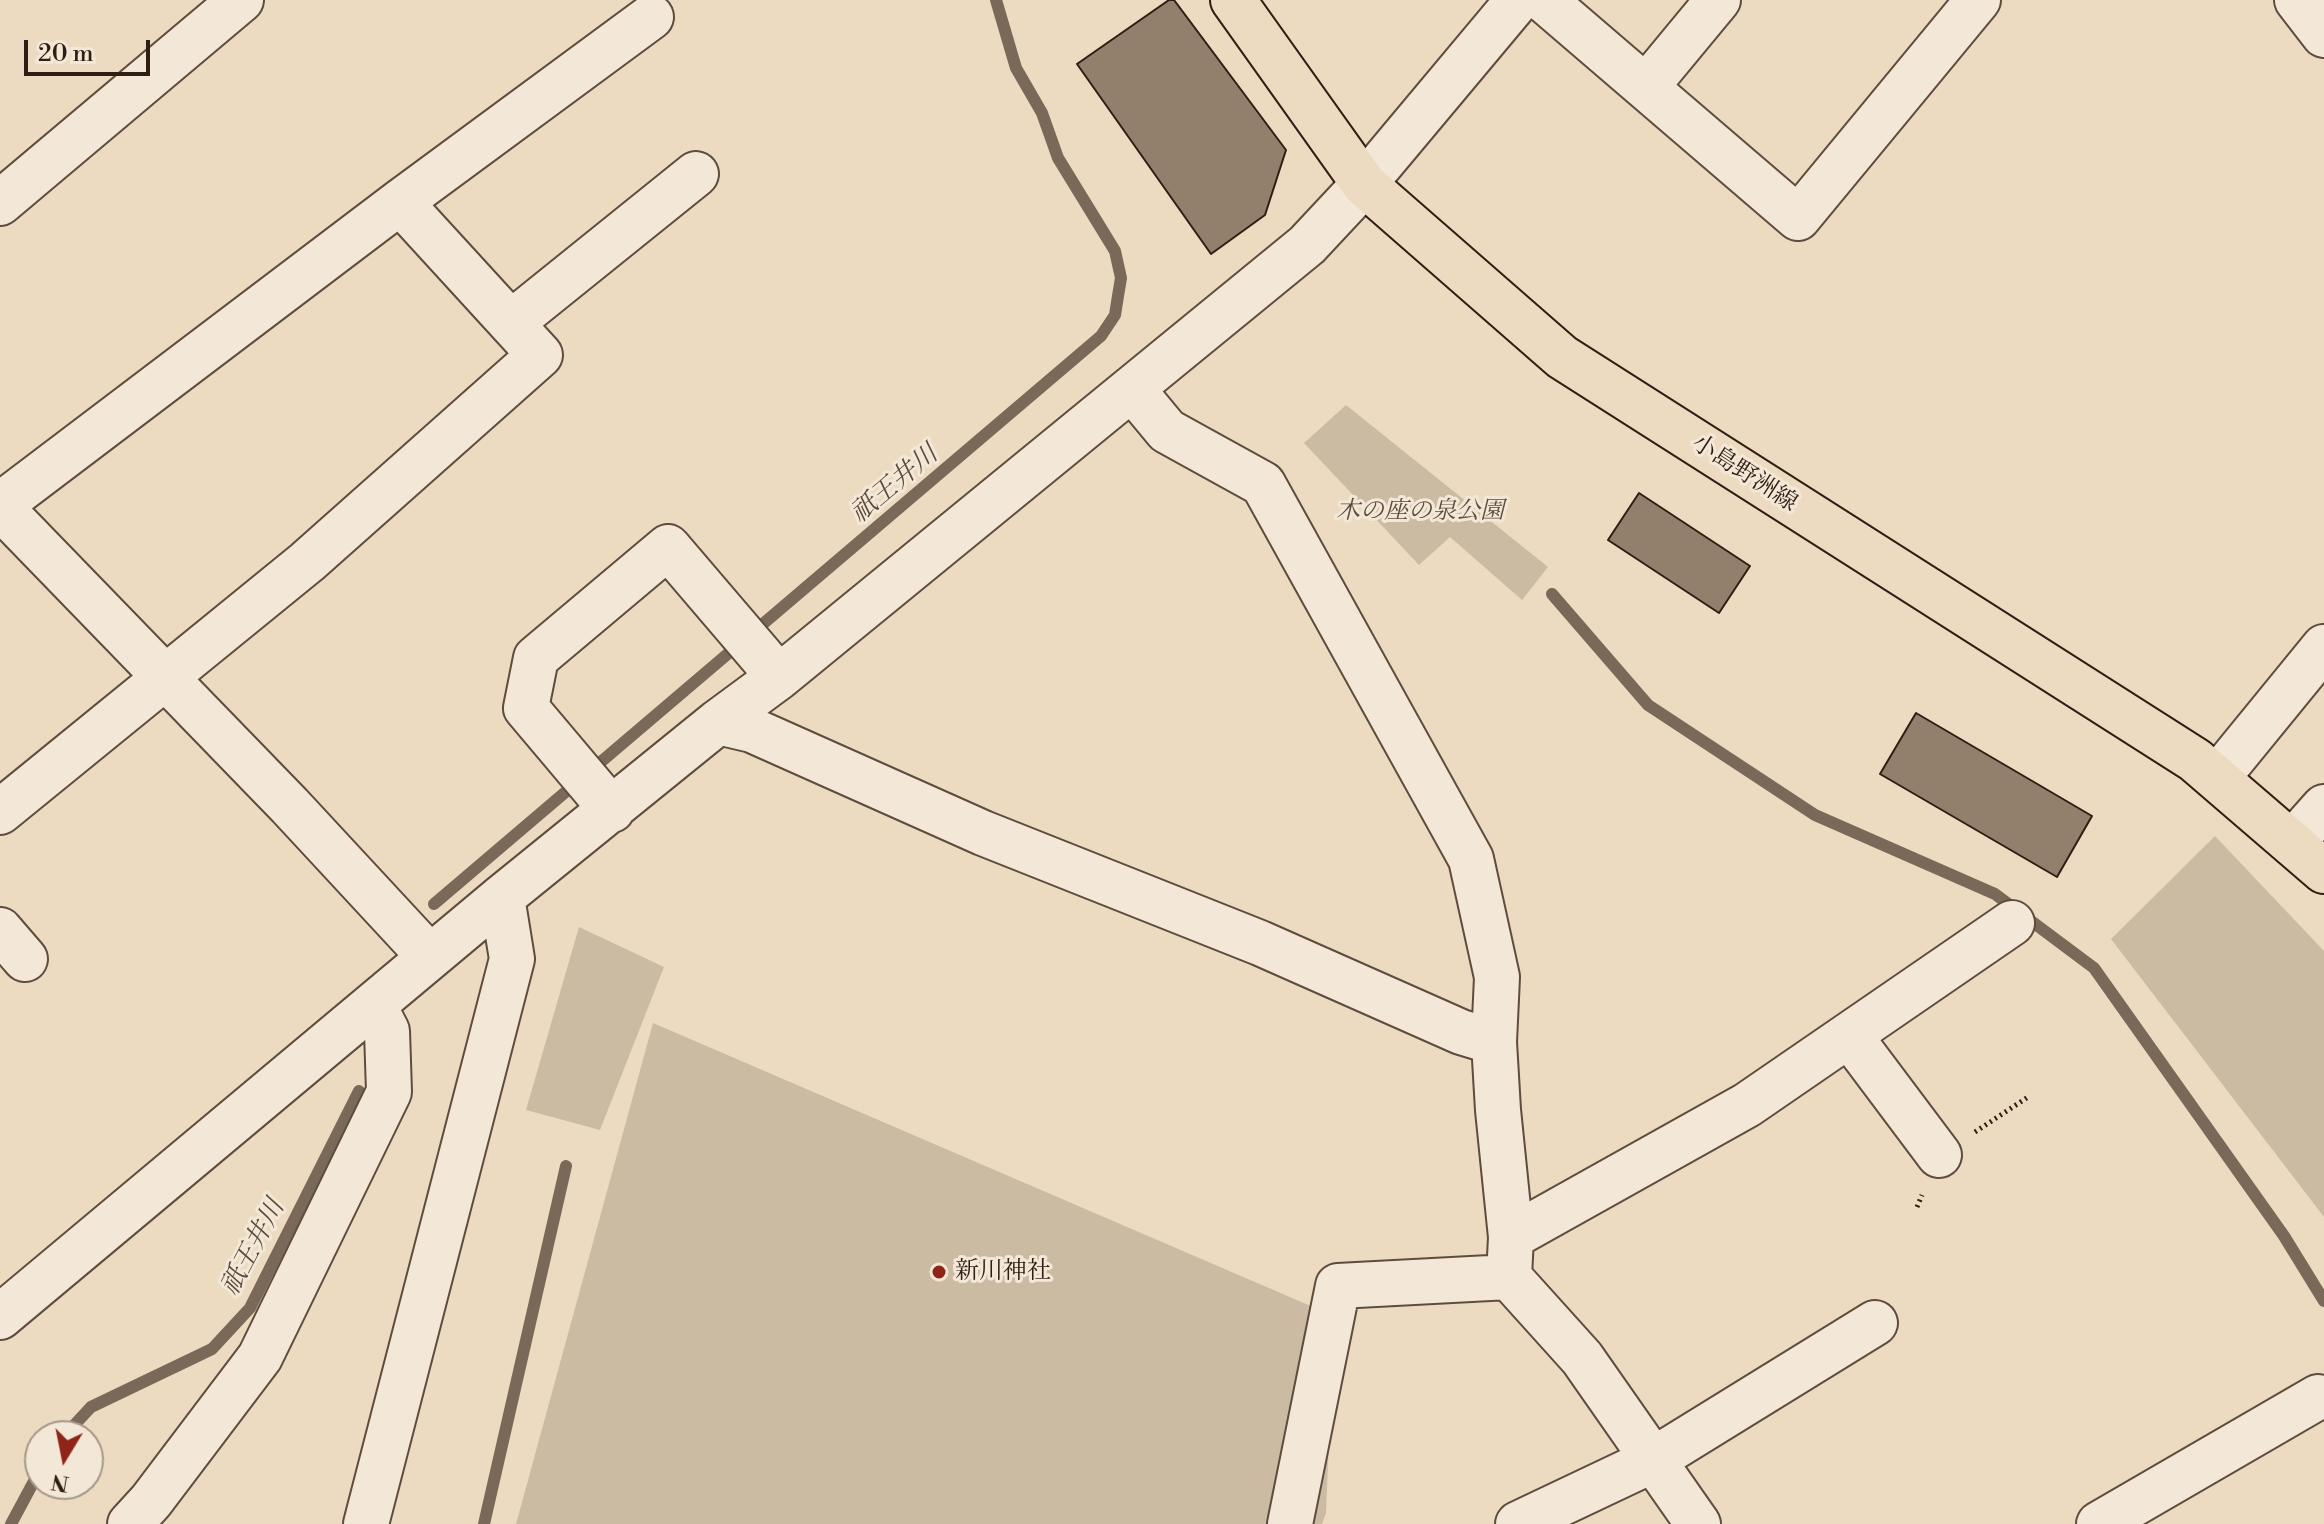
<!DOCTYPE html>
<meta charset="utf-8">
<style>
body{margin:0}
#map{position:relative;width:2324px;height:1524px;overflow:hidden;background:#ecdbc1;font-family:"Libre Bodoni",serif}
canvas{display:block}
.north{position:absolute;left:24px;top:1420px;width:80px;height:80px;box-sizing:border-box;background:#f3e8d7;border:2px solid #a59789;border-radius:50%;rotate:190deg;font-size:22px;font-weight:700;line-height:32px;text-align:center;color:#301d13}
.north::after{content:'';display:block;margin:auto;width:28px;height:36px;background:#8f2418;clip-path:polygon(50% 0,100% 100%,50% 72%,0 100%)}
.scale{position:absolute;left:24px;top:40px;width:126px;height:36px;box-sizing:border-box;border:4px solid #301d13;border-top:0;padding-left:10px;font-size:24px;line-height:28px;white-space:nowrap;color:#301d13;-webkit-text-stroke:6px #f3e8d7;paint-order:stroke}
</style>
<div id="map">
<canvas width="2324" height="1524"></canvas>
<div class="north">N</div>
<div class="scale">20 m</div>
</div>
<script>
const ctx = document.querySelector('canvas').getContext('2d');
ctx.lineJoin = 'round';
function fillPath(path, color) { ctx.fillStyle = color; ctx.fill(path, 'evenodd'); }
function strokePath(path, color, width, dash) { ctx.strokeStyle = color; ctx.lineWidth = width; ctx.lineCap = dash ? 'butt' : 'round'; ctx.setLineDash(dash || []); ctx.stroke(path); }
function write(font, color, halo, rows, align = 'center') {
  ctx.font = font + ' "Libre Bodoni","Noto Serif JP",serif'; ctx.lineWidth = 6; ctx.setLineDash([]); ctx.textBaseline = 'middle'; ctx.strokeStyle = halo; ctx.fillStyle = color; for (const [text, x, y, turn = 0] of rows) {
    ctx.save(); ctx.translate(x, y); ctx.rotate((+turn || 0) * Math.PI / 180); ctx.textAlign = isNaN(turn) ? turn : align; if (halo) ctx.strokeText(text, 0, 0); ctx.fillText(text, 0, 0); ctx.restore();
  }
}
fillPath(new Path2D(`
 M1346 405 1548 567 1522 600 1450 537 1419 565 1304 443Z
 M2215 836 2324 951V1217L2111 939Z
 M579 927 664 967 600 1130 526 1110Z
 M653 1023 1334 1316 1326 1513 1322 1524H516Z`), '#ccbba3');
strokePath(new Path2D(`
 M1552 594 1648 705 1815 815 1995 894 2094 968 2284 1236 2324 1301
 M434 904 1101 336 1115 315 1118 296 1121 278 1115 251 1058 158 1042 113 1016 68 996 0
 M64 1436 91 1407 212 1349 250 1308 359 1091
 M11 1524 40 1470
 M484 1524 566 1166`), '#7a6858', 12);
const building = new Path2D(`
 M1169 0H1174L1286 150 1265 215 1211 254 1077 64Z
 M1639 493 1750 566 1719 613 1608 540Z
 M1916 713 2092 816 2057 877 1880 774Z`);
fillPath(building, '#92806d');
strokePath(building, '#301d13', 2);
const minor = new Path2D(`
 M1544 0 1798 218 1978 0
 M2297 0 2324 35
 M1646 87 1718 0
 M0 203 241 0
 M511 323 696 174
 M1133 390 1167 431 1263 484 1471 859 1497 977 1494 1042 1498 1110 1511 1237 1509 1277 1582 1358 1698 1524
 M0 505 400 202 651 17
 M0 507 290 806 430 957
 M718 722 752 730 983 833 1260 943 1461 1032 1494 1042
 M2217 778 2324 647
 M612 810 526 708 536 658 668 547 779 677
 M0 812 307 562 540 355 400 202
 M2292 843 2324 807
 M0 930 25 959
 M1849 1035 1939 1155
 M1511 1237 1747 1105 2012 923
 M0 1317 502 897 718 722 779 677 1307 245 1364 184 1518 0
 M130 1524 151 1501 260 1357 389 1092 387 1031 374 1006
 M366 1524 512 959 502 897
 M1290 1524 1338 1286 1509 1277
 M1518 1524 1653 1460 1875 1323
 M2099 1524 2318 1397`);
const major = new Path2D(`
 M1233 0 1364 184 1562 357 2195 760 2324 871`);
strokePath(minor, '#5f4c3e', 48);
strokePath(major, '#301d13', 48);
strokePath(new Path2D(`
 M1975 1132 2028 1097
 M1917 1207 1922 1195`), '#301d13', 5, [2, 4]);
strokePath(minor, '#f3e8d7', 44);
strokePath(major, '#ecdbc1', 44);
for (const [x, y, r, color] of [
 [939,1272,8,"#8f2418"]
]) { const dot = new Path2D(); dot.arc(x, y, r, 0, 2 * Math.PI); ctx.fillStyle = color; ctx.fill(dot); strokePath(dot, '#f3e8d7', 3); }
write('24px', '#301d13', '#f3e8d7', [
 ["小島野洲線",1744,474,33]
]);
write('italic 24px', '#5f4c3e', '#f3e8d7', [
 ["木の座の泉公園",1420,512]
]);
write('24px', '#301d13', '#f3e8d7', [
 ["新川神社",955,1272]
], 'left');
write('italic 26px', '#5b493b', '#f3e8d7', [
 ["祇王井川",895,485,-40],
 ["祇王井川",254,1248,-62]
]);
</script>
